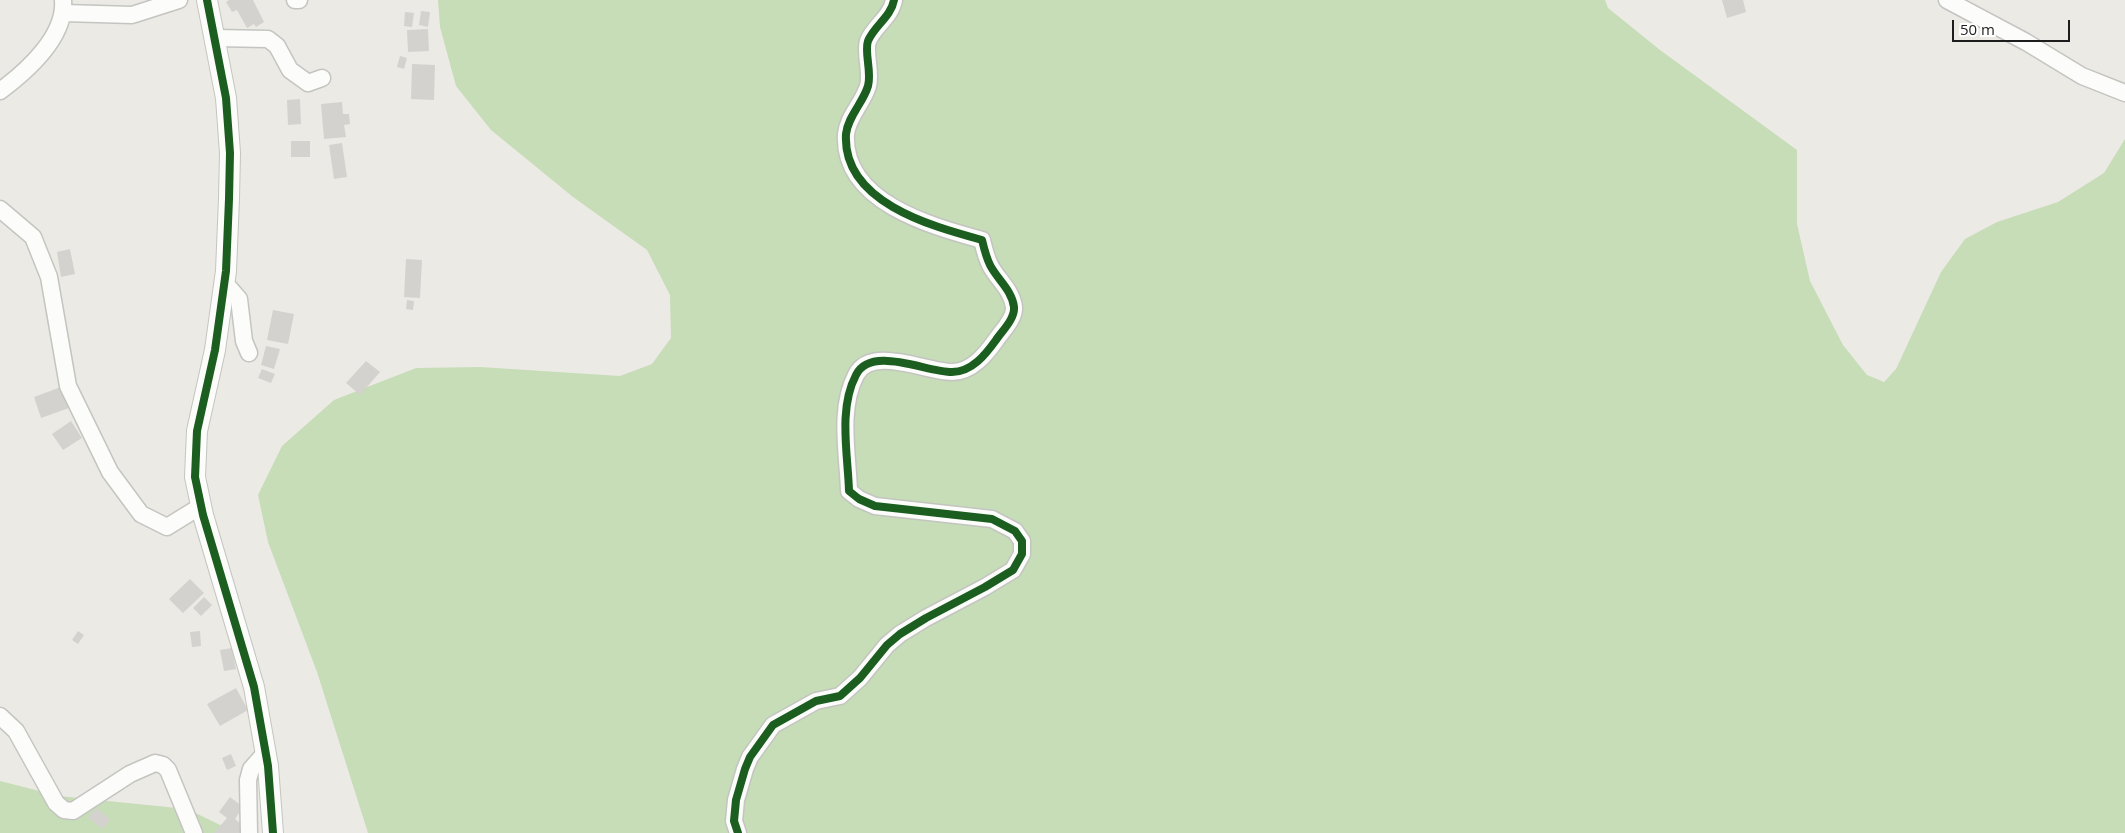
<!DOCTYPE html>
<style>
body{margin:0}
#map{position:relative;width:2125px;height:833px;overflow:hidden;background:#eceae5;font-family:"Open Sans",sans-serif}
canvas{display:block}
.scale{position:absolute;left:1952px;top:20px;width:118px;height:22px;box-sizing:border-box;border:2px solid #1d1d1d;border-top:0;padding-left:6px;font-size:15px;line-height:18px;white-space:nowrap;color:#1d1d1d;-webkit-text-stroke:4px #fff;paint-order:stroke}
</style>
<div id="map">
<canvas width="2125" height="833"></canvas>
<div class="scale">50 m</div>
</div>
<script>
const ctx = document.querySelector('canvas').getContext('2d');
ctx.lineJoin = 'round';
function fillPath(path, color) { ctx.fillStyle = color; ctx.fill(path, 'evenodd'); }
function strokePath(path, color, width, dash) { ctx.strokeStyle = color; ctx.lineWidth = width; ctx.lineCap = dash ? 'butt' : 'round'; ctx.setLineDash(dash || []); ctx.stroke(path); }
fillPath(new Path2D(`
 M438 0H1605L1608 8 1660 50 1797 150V224L1810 281 1843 345 1867 375 1884 382 1896 369 1941 272 1965 239 1997 222 2058 202 2104 173 2125 139V833H368L317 672 268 542 258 495 282 446 334 400 416 368 480 367 620 376 652 364 671 338 670 295 647 250 573 197 491 130 456 86 440 27Z
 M0 781 59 796 187 809 237 833H0Z`), '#c6ddb8');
fillPath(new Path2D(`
 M229 0H253L264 22 256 27 254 24 247 28 237 10 232 12 226 2Z
 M1722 0H1743L1746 12 1727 18Z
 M421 11 430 12 428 27 419 25Z
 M405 12 414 13 412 27 404 26Z
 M428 29 429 51 408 52 407 30Z
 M400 56 407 58 404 69 397 67Z
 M412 64 435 65 434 100 411 99Z
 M300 99 301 124 288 125 287 100Z
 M342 102 343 114H349L350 124 344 125 346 137 324 139 321 104Z
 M291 141H310V157H291Z
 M342 143 347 177 334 179 329 145Z
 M70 249 75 274 61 277 57 252Z
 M406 259 422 260 420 298 404 297Z
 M407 300 414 301 413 310 406 309Z
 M273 310 294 314 288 344 267 340Z
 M266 346 280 349 274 369 261 365Z
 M366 361 380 372 360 395 346 383Z
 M262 369 275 374 271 383 258 378Z
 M61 387 69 408 41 418 34 397Z
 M71 421 82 438 63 450 52 434Z
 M190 579 204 593 183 613 169 599Z
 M204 597 212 605 201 616 193 608Z
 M78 631 84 635 78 644 72 640Z
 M200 631 201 646 192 647 190 632Z
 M232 648 236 669 224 671 220 650Z
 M236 688 248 710 220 726 207 704Z
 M231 754 236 766 227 770 222 758Z
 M230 797 243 807 235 819 245 827 240 833H214L227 818 219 812Z
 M96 808 110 819 103 829 88 818Z`), '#d4d2ce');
const minor = new Path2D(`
 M295 0H299
 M1947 0 2026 42 2082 76 2125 93
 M64 13 132 15 179 0
 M215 38 268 39 277 46 290 70 308 83 322 78
 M0 91C27 71 66 36 63 0
 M0 209 33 237 49 277 68 386 110 472 141 514 167 527 201 506
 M225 283 239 299 244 341 249 353
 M0 716 16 731 56 803 64 810 73 811 130 774 155 763 163 765 168 770 194 833
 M249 833 248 780 251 769 266 752
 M738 833 734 821 736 800 745 769 750 757 773 725 816 701 840 696 860 678 887 645 900 634 926 618 985 587 1013 570 1022 554V541L1015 531 992 519 875 506 859 499 849 491C848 455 838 409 856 375 871 345 926 372 952 372 972 372 986 354 996 340 1002 331 1015 319 1014 307 1012 290 997 279 990 265 986 257 984 248 982 240 931 226 842 202 846 134 848 116 863 103 868 86 872 72 864 52 868 41 874 26 891 17 894 0`);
const tertiary = new Path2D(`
 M207 0 226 98 230 153 229 199 226 271 215 350 197 431 195 477 203 515 254 687 268 766 273 833`);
strokePath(minor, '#c4c4c1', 19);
strokePath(tertiary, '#c4c4c1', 22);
strokePath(minor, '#fcfcfb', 16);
strokePath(tertiary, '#fcfcfb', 20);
strokePath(new Path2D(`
 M207 0 226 98 230 153 229 199 226 271 215 350 197 431 195 477 203 515 254 687 268 766 273 833
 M738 833 734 821 736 800 745 769 750 757 773 725 816 701 840 696 860 678 887 645 900 634 926 618 985 587 1013 570 1022 554V541L1015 531 992 519 875 506 859 499 849 491C848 455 838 409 856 375 871 345 926 372 952 372 972 372 986 354 996 340 1002 331 1015 319 1014 307 1012 290 997 279 990 265 986 257 984 248 982 240 931 226 842 202 846 134 848 116 863 103 868 86 872 72 864 52 868 41 874 26 891 17 894 0`), '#1b5e20', 8);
</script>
